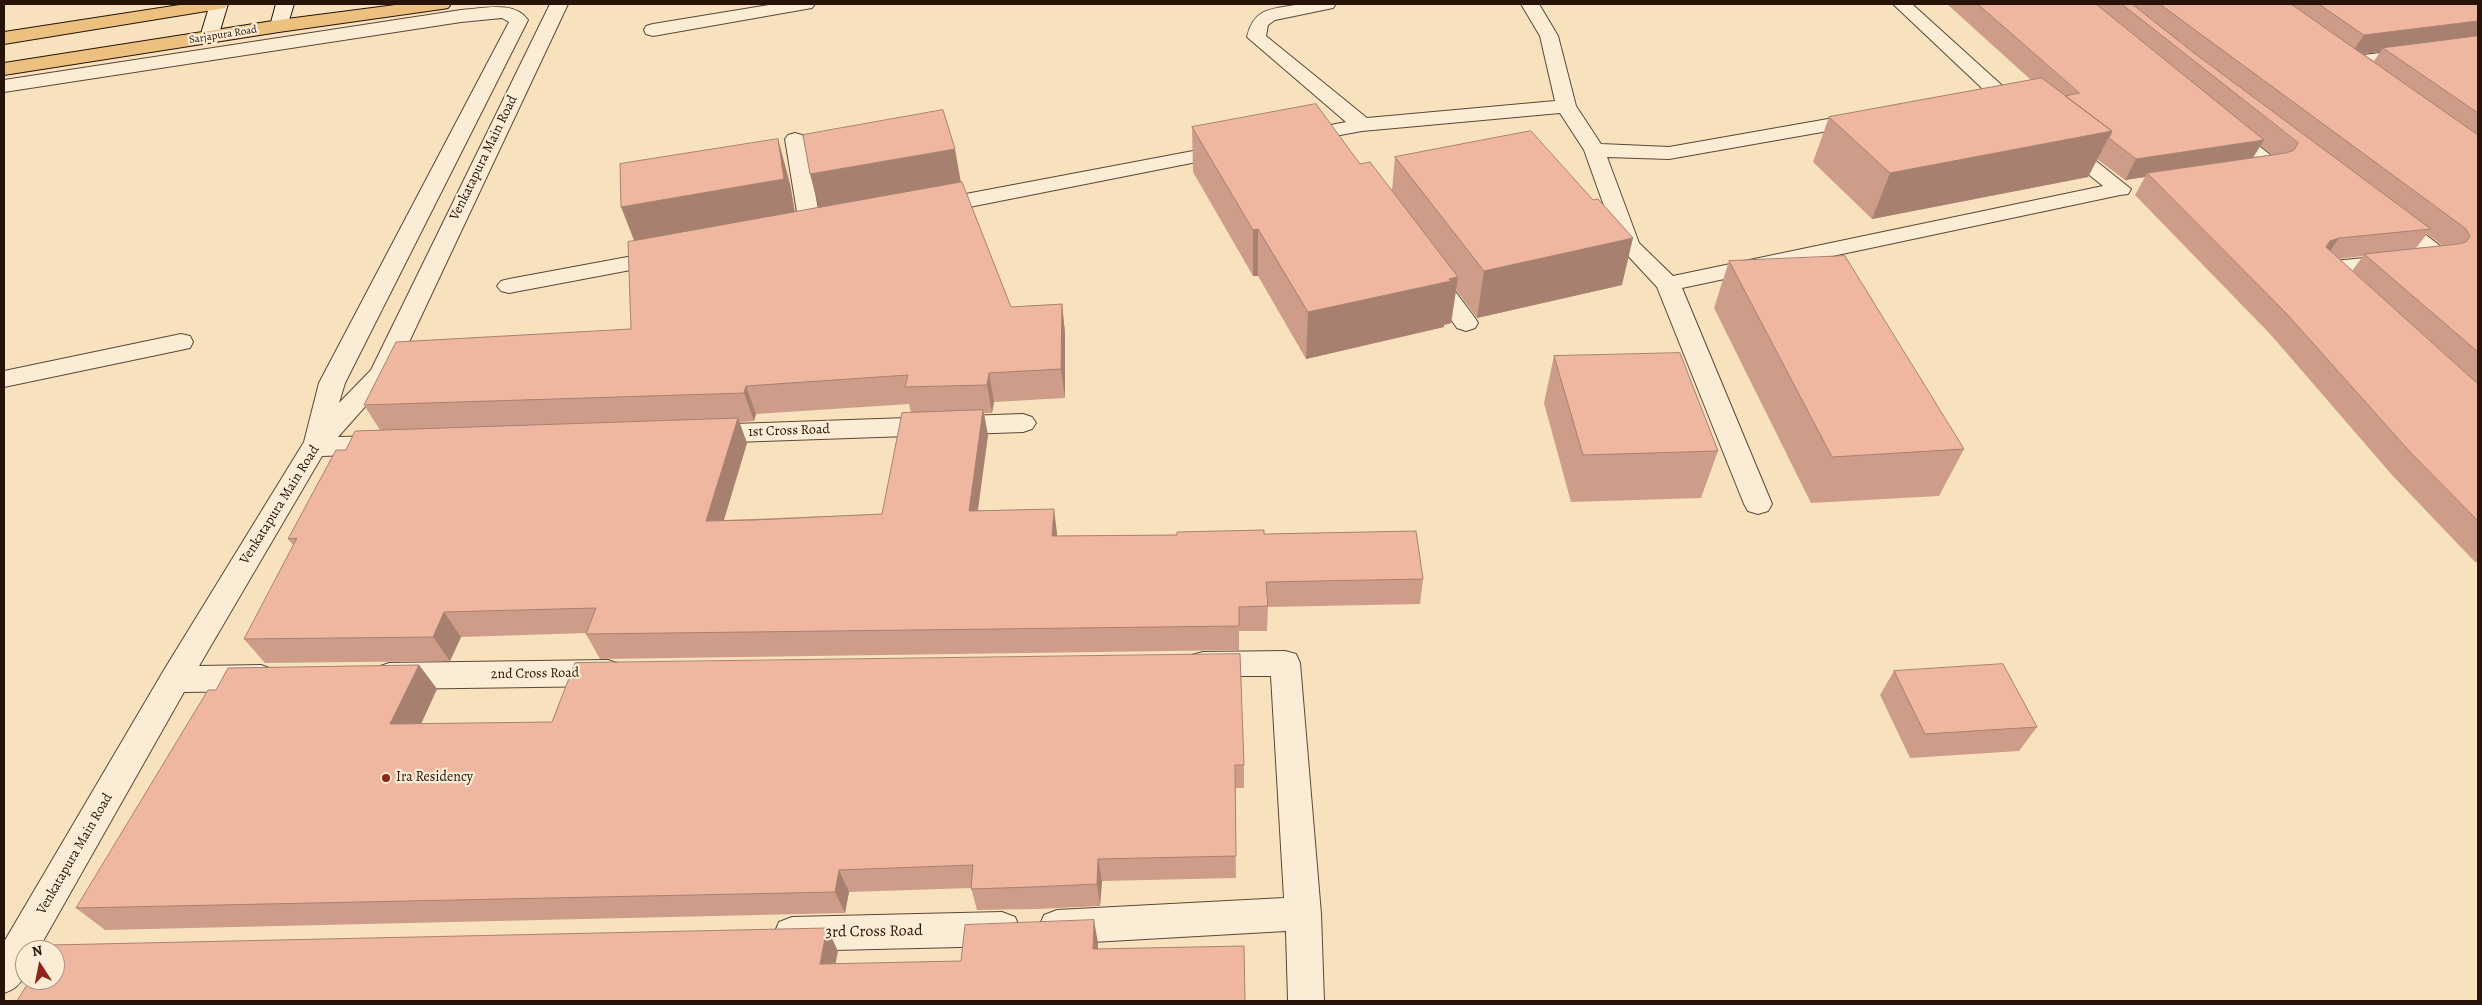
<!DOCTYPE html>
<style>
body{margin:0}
#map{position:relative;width:2482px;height:1005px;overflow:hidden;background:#f8e2be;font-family:Alegreya,serif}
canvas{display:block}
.frame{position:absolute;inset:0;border:5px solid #281309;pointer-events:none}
.north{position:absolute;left:15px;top:940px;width:50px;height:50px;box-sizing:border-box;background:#faecd5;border:1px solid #a69583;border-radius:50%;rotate:349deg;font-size:14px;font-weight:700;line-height:20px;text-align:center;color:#281309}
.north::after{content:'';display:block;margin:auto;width:18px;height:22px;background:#8f2418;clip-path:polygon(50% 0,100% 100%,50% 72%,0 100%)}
</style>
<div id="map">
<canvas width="2482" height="1005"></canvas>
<div class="frame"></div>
<div class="north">N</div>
</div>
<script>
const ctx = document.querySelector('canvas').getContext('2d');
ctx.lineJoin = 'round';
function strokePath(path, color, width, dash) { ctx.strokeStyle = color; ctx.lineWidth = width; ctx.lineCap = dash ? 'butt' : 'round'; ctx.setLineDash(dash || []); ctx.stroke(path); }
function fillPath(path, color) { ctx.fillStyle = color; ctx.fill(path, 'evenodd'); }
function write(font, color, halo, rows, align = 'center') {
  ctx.font = font + ' Alegreya,serif'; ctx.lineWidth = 4.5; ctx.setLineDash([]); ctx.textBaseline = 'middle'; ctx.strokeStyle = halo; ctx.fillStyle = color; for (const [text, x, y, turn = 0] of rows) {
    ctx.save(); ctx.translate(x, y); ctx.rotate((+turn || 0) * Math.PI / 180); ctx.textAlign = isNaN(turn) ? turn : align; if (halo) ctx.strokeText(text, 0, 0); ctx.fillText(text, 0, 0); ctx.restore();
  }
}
const lane = new Path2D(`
 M775 4H815L812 8 806 9 653 36 646 34 644 30 646 26 653 24Z
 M1302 4H1336L1333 8 1275 20 1268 25 1266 36 1367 118 1555 101 1540 36 1521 4H1539L1558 36 1576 106 1601 144 1669 147 1862 113 1869 115 1872 119 1869 123 1862 125 1669 159 1607 157 1639 243 1673 276 2103 186 2057 149 2054 145 2057 141 2064 139 2071 141 2131 189 2128 194 2120 195 1682 288 1772 504 1768 511 1758 514 1748 511 1744 504 1657 287 1618 245 1584 150 1560 113 1362 131 1297 143 1290 141 1287 137 1290 133 1346 122 1247 37C1254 6 1274 9 1302 4Z
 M1893 4H1912L2007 90 2010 94 2007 98 1973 105 1966 103 1963 99 1966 95 1985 91Z
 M2226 123 2233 125 2279 162 2283 166 2279 170 2250 176 2242 175 2239 170 2242 165 2255 163 2219 133 2216 129 2219 125Z
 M795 133 802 135 805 139 822 230 819 235 811 237 803 235 800 230 785 139 788 135Z
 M1230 144 1237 146 1240 150 1237 154 934 214 926 212 923 207 926 202 934 200Z
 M665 250 673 252 676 257 673 262 509 293 501 291 497 286 501 281 509 279Z
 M1432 269 1440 271 1475 318 1478 323 1475 328 1466 331 1457 328 1420 276 1424 271Z`);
const street = new Path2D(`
 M550 4H568L394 374 338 437 385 436 394 438 398 445 394 452 385 454 322 456 199 666 261 665 272 669 276 678 272 687 261 691 184 692 38 950H25C25 972 27 985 4 993V942L164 670 304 442 319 383 509 22 502 18 461 22 4 92V80L461 10C482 9 514 0 528 20L345 383 339 403 371 370Z
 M2478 41V53L2347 69 2340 67 2337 63 2340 59 2347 57Z
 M2392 213 2400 215 2448 252 2451 257 2448 262 2440 264 2432 262 2384 225 2381 220 2384 215Z
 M2394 255 2402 257 2406 262 2402 267 2344 274 2347 278 2343 283C2330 287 2320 280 2312 269L2316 264 2324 262Z
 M181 334 190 336 193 342 190 348 4 387V371Z
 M1023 414 1032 417 1036 423 1032 429 1023 432 705 443 696 440 692 434 696 428 705 425Z
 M1285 651 1296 654 1300 663 1321 914 1324 1001H1288L1286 931 1057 944 1044 939 1039 927 1044 915 1057 910 1284 898 1271 676H1203L1192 673 1188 664 1192 655 1203 652Z
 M608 660 619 664 623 673 619 682 608 686 389 689 378 685 374 676 378 667 389 663Z
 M1002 912 1015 917 1020 929 1015 941 1002 946 792 951 779 946 774 934 779 922 792 917Z`);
const secondary = new Path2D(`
 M210 4H228L218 37 216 41H202L200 37Z
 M276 4H294L286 30H272L270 26Z`);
const primary = new Path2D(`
 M186 4H228L225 8 219 9 4 44V32Z
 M403 4H451L448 8 442 9 279 32 4 75V63L279 20Z`);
strokePath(lane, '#5c4736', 2);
strokePath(street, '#5c4736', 2);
strokePath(secondary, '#281309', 2);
strokePath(primary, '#281309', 2);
fillPath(lane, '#faecd5');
fillPath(street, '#faecd5');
fillPath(secondary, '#faecd5');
fillPath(primary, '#ecc17f');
fillPath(new Path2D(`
 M1947 4H2478V562H2475L2392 475 2271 335 2135 195 2145 177 2125 180 2097 159 2088 177 1872 219 1813 162 1829 117 2031 80ZM2380 52 2374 61 2363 54 2370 53ZM2260 145 2272 155 2253 157ZM2427 234 2443 246 2416 248ZM2363 256 2352 271 2338 259Z
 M1192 127 1360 164 1392 190 1395 157 1622 285 1477 318 1456 290 1451 323 1444 325V327L1306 359 1258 276H1253L1193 172Z
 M778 139 790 184 795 212 961 182 1011 307 1062 304 1065 333V398L994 402 992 413H984L988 435 978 511 1057 533V536L1264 534 1423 579 1420 604 1268 607 1267 631H1239V650L600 659 586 634 587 633 461 637 450 661 265 663 244 639 294 546 288 539 346 450 380 430 364 405 631 329 634 241ZM909 404 911 413 882 514 724 520 747 443 739 422 754 421 756 414Z
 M1729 261 1964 449 1939 496 1811 503 1714 308Z
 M1554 356 1718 451 1701 498 1571 502 1544 403Z
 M419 665 437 689 421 724 1244 765V788H1235L1236 878 1102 881 1100 906 1037 909 977 910 971 888 849 892 845 913 105 930 76 908 216 690Z
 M1894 671 2037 727 2019 751 1910 758 1880 695Z`), '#ce9d8a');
fillPath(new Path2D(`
 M2478 21V40L2383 48 2380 52 2350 55 2364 35Z
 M2112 131 2088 177 1872 219 1890 173Z
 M778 139 790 184 797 224 639 253 621 207Z
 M2264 140 2251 161 2147 173 2145 177 2125 180 2136 159Z
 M955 149 963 194 822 220 810 174Z
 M1258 229V276H1253V230Z
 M1633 238 1622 285 1477 318 1484 271Z
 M2339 238 2324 260 2315 263 2330 241Z
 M1458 277 1451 323 1444 325V327L1306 359 1308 312Z
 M1062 304 1065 333V398L1061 369Z
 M989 373 994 402 992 413 987 385Z
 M746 386 756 414 754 421 744 393Z
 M983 410 988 435 974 536 969 511Z
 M738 418 747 443 716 546 706 521Z
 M1054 509 1057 533 1055 560 1052 536Z
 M444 612 461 637 450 661 433 637Z
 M419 665 437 689 410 748 390 724Z
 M1098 859 1102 881 1100 906 1097 884Z
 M839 870 849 892 845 913 835 892Z
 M1094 920 1098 943 1097 972 1093 949Z
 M827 928 838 951 831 987 820 964Z`), '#a88070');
const building = new Path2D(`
 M1978 4H2096L2264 140 2136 159 2109 138 2112 131 2065 96 2079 93Z
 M2122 4H2132L2194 53 2431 229 2339 238 2330 241 2326 247 2478 384V521L2411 453 2286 313 2147 173 2286 153 2294 150 2298 143Z
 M2160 4H2291L2478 135V352L2364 254 2458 244 2466 242 2470 236 2466 229Z
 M2319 4H2478V21L2364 35Z
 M2478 36V113L2383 48Z
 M2042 78 2112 131 1890 173 1829 117Z
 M1316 104 1360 164 1370 162 1458 277 1449 279 1451 281 1308 312 1258 229 1253 230 1192 127Z
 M943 110 955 149 810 174 803 135Z
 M1531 131 1593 200 1598 199 1633 238 1484 271 1395 157Z
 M778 139 784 179 621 207 620 164Z
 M962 182 1011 307 1062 304 1061 369 989 373 987 385 905 387 908 375 746 386 744 393 364 405 396 342 631 329 628 242Z
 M1845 256 1964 449 1832 457 1729 261Z
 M1680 353 1718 451 1583 455 1554 356Z
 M983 410 969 511 1054 509 1052 536 1177 535V532L1264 530V534L1416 531 1423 579 1266 582 1268 606 1239 607V626L586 634 596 608 444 612 433 637 244 639 297 538 288 539 336 450H346L355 431 738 418 706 521 754 520 882 514 902 413Z
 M1240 654 1244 765H1235L1236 856 1098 859 1097 884 1032 887 971 889 973 865 839 870 835 892 76 908 208 690H216L228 668 419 665 390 724 552 722 575 663Z
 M2003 664 2037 727 1925 734 1894 671Z
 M1094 920 1093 949 1244 946 1245 1001H17L30 980H55V950H48L50 945 827 928 820 964 961 961 965 925Z`);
fillPath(building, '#f0b7a0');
strokePath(building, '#a88070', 1);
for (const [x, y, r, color] of [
 [386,778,5,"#8f2418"]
]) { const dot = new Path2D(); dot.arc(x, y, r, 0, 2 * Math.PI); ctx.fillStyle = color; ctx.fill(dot); strokePath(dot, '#faecd5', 2); }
write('11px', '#281309', '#faecd5', [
 ["Sarjapura Road",223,35,-9]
]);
write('14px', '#281309', '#faecd5', [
 ["Venkatapura Main Road",484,158,-64],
 ["1st Cross Road",789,431,-2],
 ["Venkatapura Main Road",280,505,-58],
 ["2nd Cross Road",535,674,-1],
 ["Venkatapura Main Road",75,854,-60]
]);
write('14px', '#281309', '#faecd5', [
 ["Ira Residency",396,778]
], 'left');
write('16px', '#281309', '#faecd5', [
 ["3rd Cross Road",874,932,-1]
]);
</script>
